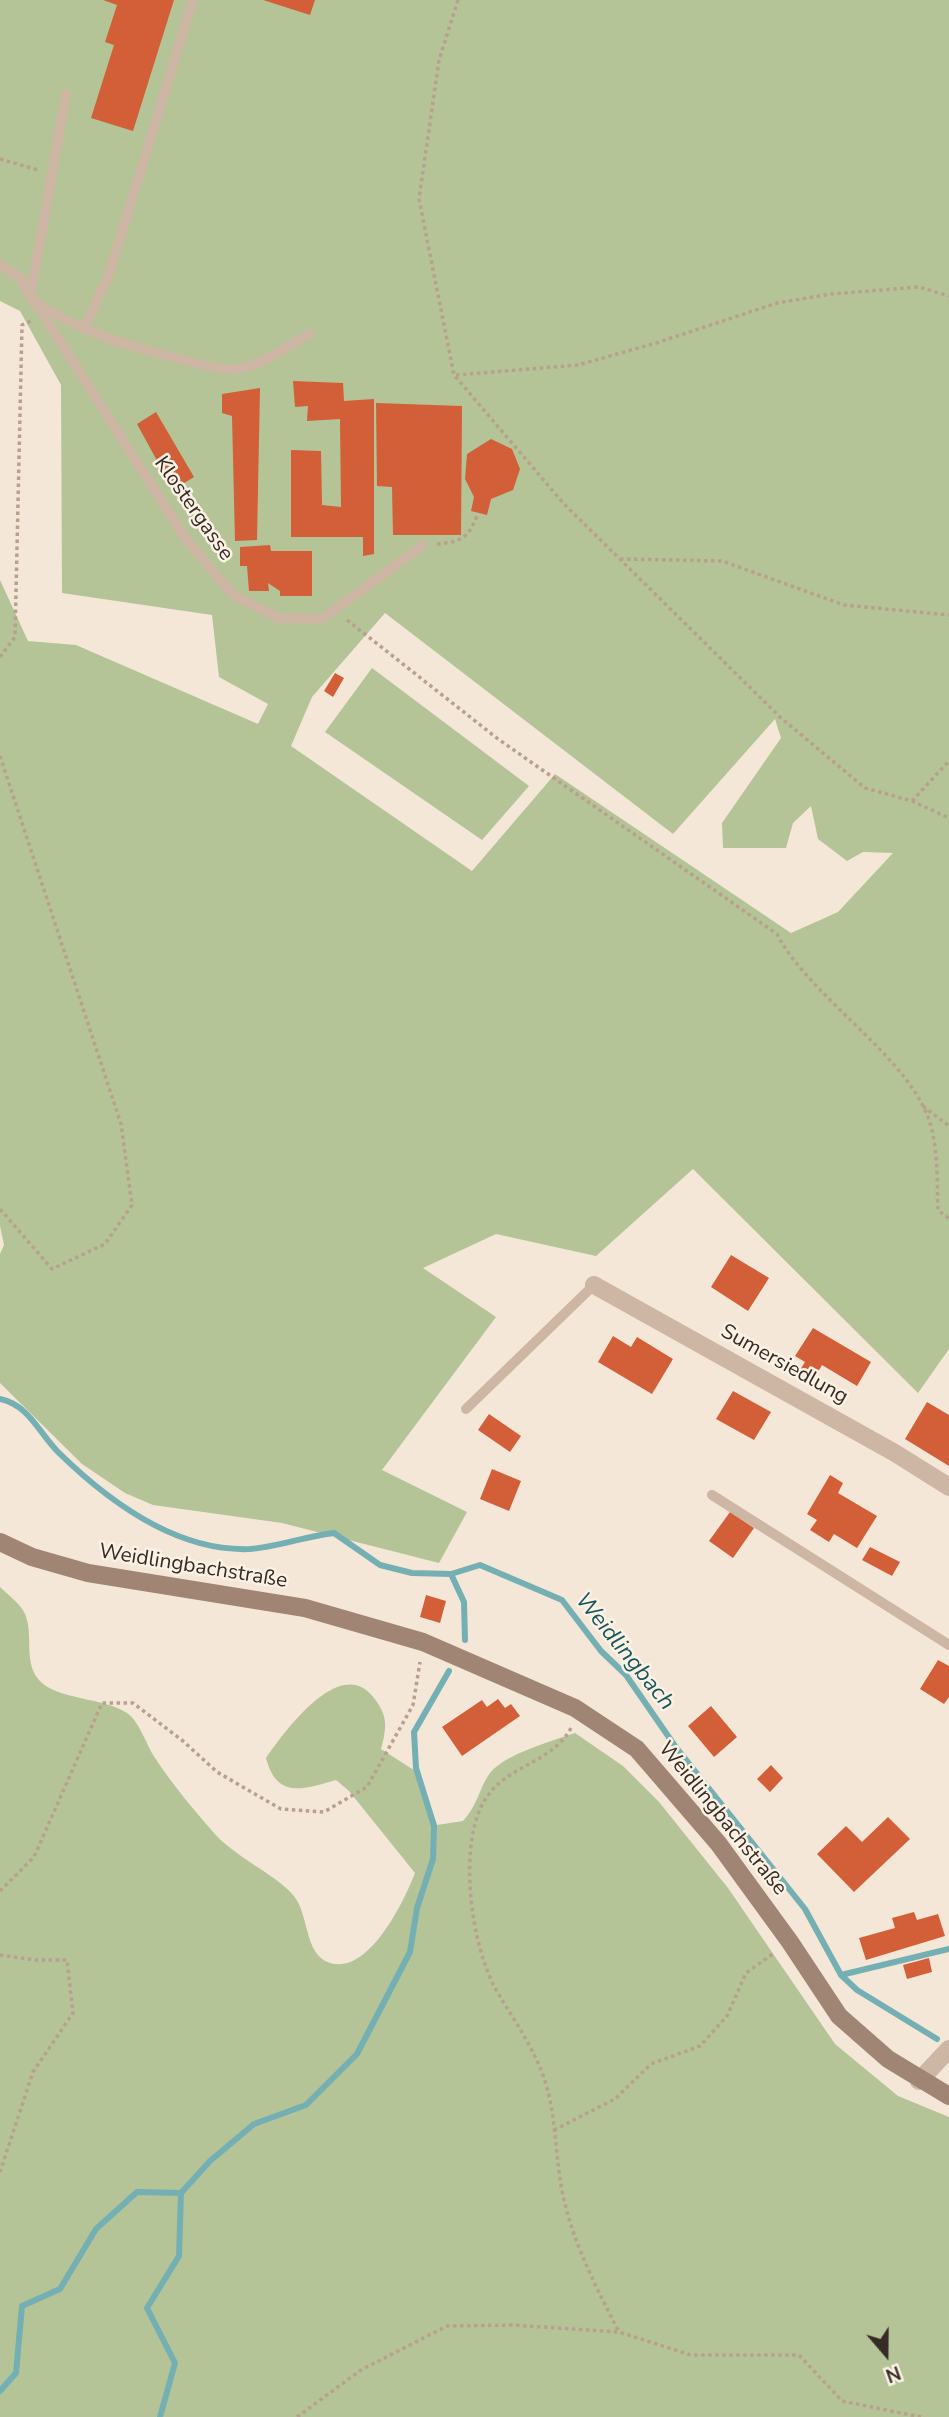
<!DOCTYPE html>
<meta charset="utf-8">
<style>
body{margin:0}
#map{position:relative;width:949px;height:2417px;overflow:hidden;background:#f4e7d8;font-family:"Nunito Sans",sans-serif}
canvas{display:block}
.north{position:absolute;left:851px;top:2319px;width:70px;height:70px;-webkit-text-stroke:5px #fbf1e4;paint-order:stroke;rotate:160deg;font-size:19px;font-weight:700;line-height:28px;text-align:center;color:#372b26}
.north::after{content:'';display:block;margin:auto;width:24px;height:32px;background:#372b26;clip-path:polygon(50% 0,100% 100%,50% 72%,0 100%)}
</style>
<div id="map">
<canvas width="949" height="2417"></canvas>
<div class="north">N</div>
</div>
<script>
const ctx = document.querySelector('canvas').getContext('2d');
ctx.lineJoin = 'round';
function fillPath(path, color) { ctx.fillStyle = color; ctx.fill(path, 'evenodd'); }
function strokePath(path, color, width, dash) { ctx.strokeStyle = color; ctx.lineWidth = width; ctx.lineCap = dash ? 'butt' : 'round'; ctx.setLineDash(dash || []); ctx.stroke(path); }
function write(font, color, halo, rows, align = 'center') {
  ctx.font = font + ' "Nunito Sans",sans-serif'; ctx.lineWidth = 5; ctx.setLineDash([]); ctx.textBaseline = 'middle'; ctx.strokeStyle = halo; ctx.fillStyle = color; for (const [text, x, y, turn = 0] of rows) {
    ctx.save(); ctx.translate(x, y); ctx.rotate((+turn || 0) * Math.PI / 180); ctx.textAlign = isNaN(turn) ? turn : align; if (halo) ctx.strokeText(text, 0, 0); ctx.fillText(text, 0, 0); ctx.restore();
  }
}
fillPath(new Path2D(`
 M0 0H949V1349L918 1393 693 1169 596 1256 496 1234 423 1268 496 1317 382 1470 467 1512 439 1563 282 1523 153 1505 125 1493 82 1464 0 1383V1254L4 1245 0 1226V580L28 641 76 645 258 724 268 704 219 677 212 615 62 593 61 385 20 311 0 301ZM385 613 673 834 775 719 781 738 722 823 723 848H786L793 823 811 806 818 839 847 861 863 852 893 853 838 912 791 933 555 774 472 871 291 746 312 697Z
 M372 668 529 786 482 840 325 732Z
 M0 1587C7 1594 21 1604 25 1614 34 1635 23 1662 39 1680 56 1700 103 1697 127 1713 139 1721 147 1746 155 1758 172 1784 194 1810 214 1833 235 1857 275 1874 293 1895 310 1914 303 1954 330 1963 369 1975 404 1901 415 1873L349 1791 336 1780C304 1789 277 1800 266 1758 284 1732 341 1653 374 1698 388 1716 387 1727 381 1749L420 1774 437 1825 463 1821C479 1803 479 1788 490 1773 505 1754 552 1741 575 1733L623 1766 659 1802 728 1888 835 2044 898 2096 949 2117V2417H0Z`), '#b4c497');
strokePath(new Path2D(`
 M0 1399C29 1405 39 1433 58 1452 108 1501 176 1552 250 1549 276 1547 307 1536 334 1533L380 1565 412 1573 451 1574 480 1565 562 1600 601 1651 626 1675 675 1746 805 1909 841 1975 857 1990 937 2039
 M451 1574 464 1602 465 1640
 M841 1975 949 1949
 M0 2391 16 2373 22 2306 60 2289 96 2229 137 2192 181 2193 210 2161 254 2124 306 2105 357 2054 410 1952 417 1908 433 1859 434 1826 416 1768 414 1732 449 1671
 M160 2417 175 2363 147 2308 179 2256 181 2193`), '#74b0b3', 6);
fillPath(new Path2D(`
 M103 0H174L133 131 91 118 114 45 105 42 117 5Z
 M263 0H315L310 15Z
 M293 381 343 383 344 401 374 399V554L363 556V537H291V450L321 451 322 505 341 507 340 419 307 421 308 406 295 407Z
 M260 388 257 540 235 541 232 416 222 413V394Z
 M376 403 462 406 461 535H393L392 487 377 486Z
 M156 412 194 477 173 490 137 424Z
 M491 439 512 449 520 469 513 490 491 499 487 515 471 511 474 497 465 479 467 454Z
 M270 545 271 551H312V596H280V591L268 583 269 591H249L247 566H240V547Z
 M335 673 344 678 333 697 324 691Z
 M731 1255 769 1278 748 1311 711 1287Z
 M813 1328 871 1362 857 1386 822 1365 814 1379 800 1370 805 1362 795 1356Z
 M613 1336 631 1347 637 1337 673 1359 652 1394 598 1362Z
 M733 1391 771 1412 754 1440 716 1419Z
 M927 1402 949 1415V1466L905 1439Z
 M489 1414 521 1436 510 1452 478 1430Z
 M492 1469 521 1481 509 1511 480 1499Z
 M830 1475 843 1483 838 1493 877 1516 857 1548 834 1534 829 1542 810 1530 817 1520 807 1514Z
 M730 1512 754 1528 733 1558 709 1541Z
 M870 1547 900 1562 892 1576 862 1560Z
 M426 1595 446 1601 440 1623 420 1617Z
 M938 1660 949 1666V1697L944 1704 920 1689Z
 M498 1699 505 1708 511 1704 520 1716 462 1756 442 1727 482 1700 487 1707Z
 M711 1706 737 1737 714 1757 688 1726Z
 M771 1765 783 1778 770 1792 757 1779Z
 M888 1817 910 1839 854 1892 817 1854 846 1826 862 1842Z
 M914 1912 917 1920 938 1914 945 1936 866 1960 859 1938 895 1928 892 1918Z
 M929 1958 932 1972 907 1979 903 1965Z`), '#d25f38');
strokePath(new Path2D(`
 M458 0 439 60 419 199 454 375 564 504 781 718 865 788 912 801 949 818
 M0 159 38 170
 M456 375 578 365 656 343 777 303 831 294 919 287 949 296
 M437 544C461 542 468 538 477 516
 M620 559 722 561 844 605 949 615
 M347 620 498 739 777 934C811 1000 916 1060 932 1130 938 1156 937 1184 938 1210L949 1219
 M0 657 15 637 22 325 31 321
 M0 756 121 1124 132 1205 105 1244 52 1269 0 1209
 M912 801 949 761
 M923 1106 949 1126
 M571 1728C551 1765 502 1765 482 1805 459 1851 471 1941 494 1986 512 2018 535 2048 546 2084 557 2121 555 2162 564 2200 575 2247 597 2289 619 2332
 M0 1891 34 1857 102 1703H133L183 1741 217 1772 281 1809 324 1812 367 1787 413 1705 420 1662
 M0 1955 35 1960H67L73 2013 33 2072 0 2172
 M554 2130 615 2099 651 2064 700 2046 727 2016 746 1973 774 1953
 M297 2417 361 2370 447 2326 512 2325 619 2332 691 2355H799L842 2401 921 2417`), '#b8a08d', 3.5, [3.5, 3.5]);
strokePath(new Path2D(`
 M66 94 30 298C77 331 129 347 184 360 202 364 222 372 242 368 265 363 288 346 309 334
 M0 265 19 277 185 538 233 595 279 618 322 619 423 545
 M84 329 109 274 193 0
 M466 1409 594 1285
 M712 1495 949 1645`), '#cdb6a3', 10);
strokePath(new Path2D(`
 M594 1285 895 1453 949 1487
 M919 2081 949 2049`), '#cdb6a3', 18);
strokePath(new Path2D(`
 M0 1542 32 1557 88 1573 305 1608 423 1642 575 1708 637 1749 718 1843 790 1942 839 2016 888 2059 949 2096`), '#a08574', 18);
write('21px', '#372b26', '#fbf1e4', [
 ["Klostergasse",193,509,55],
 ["Sumersiedlung",784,1365,29],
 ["Weidlingbachstraße",193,1567,9],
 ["Weidlingbachstraße",722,1819,51]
]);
write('italic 23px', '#17575c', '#fbf1e4', [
 ["Weidlingbach",624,1652,51]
]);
</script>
